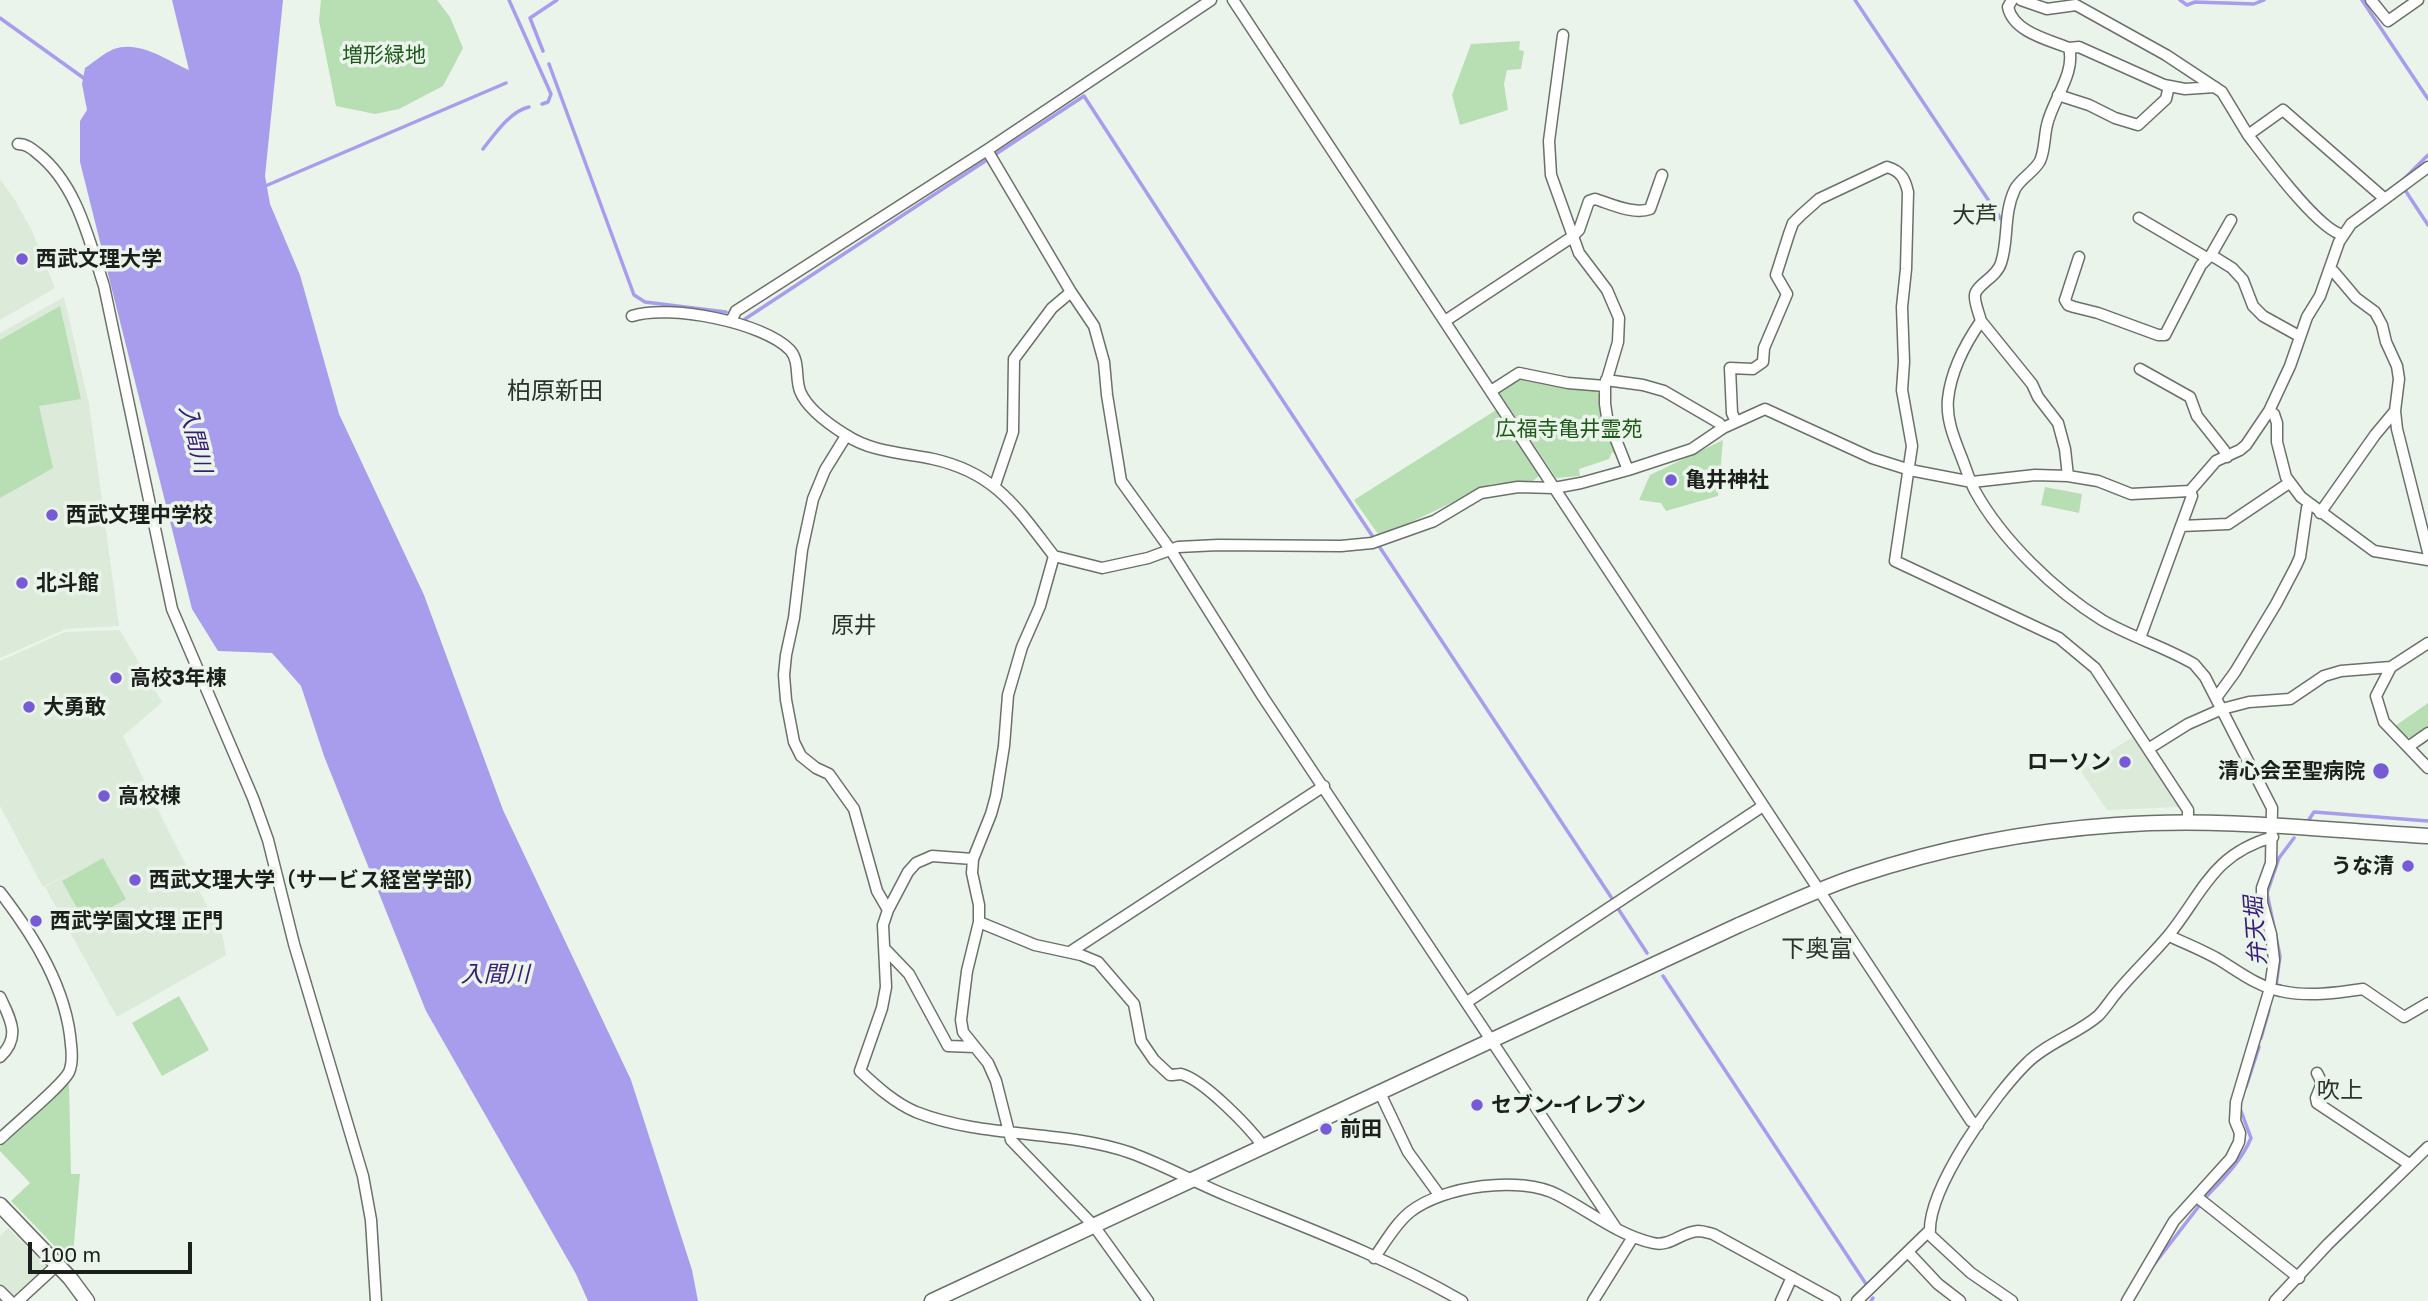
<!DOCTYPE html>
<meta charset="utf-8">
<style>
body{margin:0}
#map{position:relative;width:2428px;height:1301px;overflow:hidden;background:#ebf4ea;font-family:"Golos Text",sans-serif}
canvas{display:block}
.scale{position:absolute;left:28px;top:1242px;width:164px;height:32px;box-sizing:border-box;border:4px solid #1c201c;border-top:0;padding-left:9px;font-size:21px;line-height:24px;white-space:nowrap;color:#1c201c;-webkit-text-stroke:5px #ebf4ea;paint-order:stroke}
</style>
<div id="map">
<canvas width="2428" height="1301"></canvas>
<div class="scale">100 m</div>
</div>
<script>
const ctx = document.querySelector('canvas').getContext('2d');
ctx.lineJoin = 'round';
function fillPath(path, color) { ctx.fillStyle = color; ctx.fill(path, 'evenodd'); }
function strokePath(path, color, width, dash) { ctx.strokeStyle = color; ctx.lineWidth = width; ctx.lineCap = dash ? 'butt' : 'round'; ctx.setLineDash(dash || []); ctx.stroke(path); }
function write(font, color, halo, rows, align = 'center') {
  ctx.font = font + ' "Golos Text","Noto Sans JP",sans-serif'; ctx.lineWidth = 7; ctx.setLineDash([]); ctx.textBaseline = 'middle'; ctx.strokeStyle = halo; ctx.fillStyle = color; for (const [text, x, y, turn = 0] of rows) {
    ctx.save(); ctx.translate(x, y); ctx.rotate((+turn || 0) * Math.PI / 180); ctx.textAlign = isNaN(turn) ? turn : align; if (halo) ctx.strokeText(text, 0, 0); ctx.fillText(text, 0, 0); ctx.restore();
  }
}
fillPath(new Path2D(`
 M0 179 15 200 32 231 55 288 0 320Z
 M64 297 89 404 119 626 66 629 0 658V333Z
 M120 630 162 702 123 736 164 822 223 937 226 955 117 1017 45 887 70 873 43 887 0 806V661L65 632Z
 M2133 737 2180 807 2107 810 2080 770Z
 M8 1228 48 1268 18 1297H14L0 1283V1236Z`), '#dceada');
fillPath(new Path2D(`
 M321 0H437L450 17 463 48 443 86 399 109 375 114 336 106 319 21Z
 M1520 41 1519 50 1524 51 1521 69 1507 70 1504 84 1508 110 1460 125 1452 95 1471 44Z
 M60 306 81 399 39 406 53 468 0 498V340Z
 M1517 375 1601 388 1621 454 1616 455 1612 452 1609 459 1579 469 1580 476 1556 478 1498 391Z
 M1496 410 1539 476 1533 481 1491 484 1405 525 1378 534 1354 500Z
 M1723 440 1718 496 1666 511 1661 503 1639 500 1650 475Z
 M2045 487 2082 494 2079 513 2041 505Z
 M2428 703V727L2412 738 2403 736 2395 726Z
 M103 858 126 899 85 922 62 881Z
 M179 996 209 1050 162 1076 132 1023Z
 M64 1082 69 1084 71 1174H80L73 1255 67 1259 11 1201 30 1183 0 1151V1147Z`), '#b7dfb3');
fillPath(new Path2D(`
 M172 0H283L265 176 270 204 300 275 339 414 424 595 503 810 631 1080 692 1270 698 1301H588L576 1274 426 1011 324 756 301 686 272 653 218 651 192 609 80 162V121L87 110 82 84 85 68C94 62 104 53 114 49 140 40 166 60 189 70Z`), '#a89dec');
strokePath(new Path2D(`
 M509 0 551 94 548 102 542 104
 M1855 0 2001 219
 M2180 0 2187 5 2195 2 2254 4 2264 0
 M2362 0 2428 99
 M0 18 85 79
 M543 51 530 18 557 0
 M549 64 634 295 645 302 726 312
 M483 149C494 135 510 111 529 107
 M2404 179 2428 155
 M263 187 506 83
 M2405 190 2428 225
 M745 319 1084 96 1213 295 1613 900
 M2308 821 2314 812 2428 821
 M1617 907 1647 953
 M1663 976 1866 1284
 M2276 986 2280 956 2267 893 2279 858 2294 838
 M2261 1038 2269 1010
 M2246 1087 2259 1047
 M2207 1196C2223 1179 2242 1160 2251 1138L2241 1111
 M2152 1267 2199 1206
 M1871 1301 1873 1298`), '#a89dec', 3.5);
const street = new Path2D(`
 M1233 0 1971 1121 1978 1125
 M2012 0 2008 7C2013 32 2049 40 2069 48 2076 73 2052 101 2047 125 2044 137 2045 150 2040 161 2034 172 2021 178 2015 189 2003 214 2009 239 2001 263 1997 277 1976 285 1975 295 1974 302 1979 313 1981 321 1965 344 1951 371 1948 399 1946 419 1954 438 1961 456 1966 468 1969 480 1975 491 2002 540 2055 591 2102 620 2131 637 2165 647 2194 664L2205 677 2272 808 2271 863 2262 888V903L2271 934 2274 960 2270 988 2236 1102 2235 1121 2240 1133 2239 1142 2231 1158 2174 1221 2127 1301
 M2021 0 2047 9 2076 5 2166 55 2222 92 2248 135 2283 110 2385 199
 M2371 0 2388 21 2418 0
 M1563 35 1549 141 1551 175 1579 253 1607 290 1619 318 1618 342 1605 386V404L1607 417 1628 470
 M2069 48 2079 47 2164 85 2185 89 2215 87
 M2058 95 2089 105 2115 118 2138 125 2166 99 2169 86
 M2248 135C2265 157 2318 230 2343 235
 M18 144C26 144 31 148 37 153 77 184 89 240 104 286L172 609 253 798 268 840 294 944 363 1176 371 1220 376 1301
 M987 150 1071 292 1094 326 1104 362 1107 395 1121 481 1170 549 1263 697 1616 1228
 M2139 218 2207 258
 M2211 255 2231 220
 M2079 257 2065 300 2068 305 2074 307 2098 313 2158 335H2165L2201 265 2211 255 2232 268 2243 280 2253 306 2263 316 2299 336
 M2329 270 2334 272 2356 298 2375 312 2382 325 2386 342 2397 366 2399 379 2395 411 2397 429 2428 552
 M632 316C669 304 763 322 790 350 800 361 795 378 800 391 807 409 830 425 846 435 871 452 904 453 933 459 996 473 1017 508 1054 556L1040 606 1022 647 1008 695 1004 746 996 796 991 814 973 859 972 873 979 905V922L967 971 961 1020 963 1032 988 1063 996 1081 1011 1140 1094 1226 1148 1301
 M731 321 736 311 987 150 1211 0
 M1445 321 1572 237 1579 230 1589 201 1595 199C1611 204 1634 215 1650 209L1662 175
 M1981 321 2032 384 2038 397 2058 423 2065 449 2068 476
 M2140 369 2190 397 2197 416 2224 450 2227 457
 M1606 380 1643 385 1664 391 1719 423 1723 428
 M1491 391 1519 373 1568 383 1605 386
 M2269 411 2274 414 2277 423V442L2286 477 2301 497 2374 551 2428 560
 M1736 422 1732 413 1730 368 1753 369 1763 362 1764 348 1787 294 1776 275 1789 234 1793 223 1801 215 1819 199 1887 167C1901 171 1905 179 1908 192L1906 269 1902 307 1904 362 1902 390 1912 446 1895 561 2059 638 2095 668 2188 810V824
 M846 436 825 470 813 499 802 550 794 618 786 655 784 675 786 700 794 742 801 756 816 768 829 774 854 809 877 891 888 910
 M995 485 1013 432 1014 359 1052 308 1071 292
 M2320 513 2375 435 2395 411
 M2181 526 2228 524 2289 483
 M1054 556 1102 568 1148 558 1178 547 1218 545 1341 546 1372 543 1434 521 1481 493 1518 487 1554 488 1581 483 1628 470 1692 449 1723 428 1765 409 1872 458 1910 470 1972 482 2035 475 2068 476 2098 481 2131 494 2190 491 2216 461 2240 450 2246 445 2269 411 2290 366 2307 317 2320 296 2339 242 2351 224 2428 167
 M2140 638 2192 496 2190 491
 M2428 643 2391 667 2376 696 2384 722 2428 768
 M2216 698 2235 672 2276 604 2296 566 2300 557 2307 508 2309 505
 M2408 747 2428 733
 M2148 749 2188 724 2222 709 2249 702 2290 699 2324 676 2341 671 2391 667
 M973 859 932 856 916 863 908 872 888 910 883 925 886 987 882 1008 860 1071C877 1087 895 1103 916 1112 984 1139 1062 1129 1131 1153 1164 1165 1196 1183 1228 1196 1307 1228 1388 1258 1462 1301
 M0 892C34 936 67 989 71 1045 72 1053 72 1065 69 1072 62 1086 14 1125 0 1139
 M979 922 1035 945 1081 955 1098 962 1134 1004 1141 1041 1154 1060 1170 1075C1174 1075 1178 1074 1181 1074 1204 1080 1249 1127 1263 1146
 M2169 936C2185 943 2202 950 2218 959 2238 971 2258 987 2281 991 2308 997 2336 993 2363 989L2404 1017 2428 1003
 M886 950 909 974 948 1046 975 1047
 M1070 952 1324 786
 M0 997C11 1020 21 1037 0 1057
 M1467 1002 1763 806
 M2317 1073 2322 1083 2316 1098 2317 1103 2409 1164
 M1380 1093 1408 1152 1440 1196
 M2197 1197 2299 1278
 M1908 1252 1938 1284 1960 1301
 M1374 1258C1385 1243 1395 1224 1410 1212 1443 1186 1520 1175 1558 1195 1589 1211 1618 1235 1653 1243 1670 1247 1681 1232 1698 1231 1703 1231 1709 1233 1713 1234L1835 1301
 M0 1291 10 1301
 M18 1301 57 1265
 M1593 1301 1633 1237
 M1781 1301 1792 1277
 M1857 1301 1930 1230
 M2012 1301 1971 1273 1930 1235C1926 1190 1995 1094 2027 1063 2047 1043 2077 1034 2098 1016 2105 1009 2111 999 2118 991 2134 972 2152 955 2168 936 2203 893 2212 854 2273 837
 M2275 1301 2328 1244 2428 1147`);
const secondary = new Path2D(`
 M0 1205 70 1278 87 1301
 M932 1301 1739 925C1778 908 1816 890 1857 876 1940 848 2028 831 2116 825 2219 817 2325 830 2428 836`);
strokePath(street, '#6a7169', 13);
strokePath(secondary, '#6a7169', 17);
strokePath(street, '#fff', 10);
strokePath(secondary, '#fff', 14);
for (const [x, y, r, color] of [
 [22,259,7,"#775bd6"],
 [1671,480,7,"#775bd6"],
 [52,515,7,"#775bd6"],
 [22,583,7,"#775bd6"],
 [116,678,7,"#775bd6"],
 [29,707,7,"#775bd6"],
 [2125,762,7,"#775bd6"],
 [2381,771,9,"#775bd6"],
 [104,796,7,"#775bd6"],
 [2408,866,7,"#775bd6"],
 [135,880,7,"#775bd6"],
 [36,921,7,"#775bd6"],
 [1477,1105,7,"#775bd6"],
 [1326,1129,7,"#775bd6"]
]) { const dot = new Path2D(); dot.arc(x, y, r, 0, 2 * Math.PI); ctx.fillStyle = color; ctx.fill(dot); strokePath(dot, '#ebf4ea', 2.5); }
write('21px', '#1d5a1a', '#ebf4ea', [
 ["増形緑地",384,55],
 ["広福寺亀井霊苑",1569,429]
]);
write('bold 21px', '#1c201c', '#ebf4ea', [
 ["西武文理大学",36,259],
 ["亀井神社",1685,480],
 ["西武文理中学校",66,515],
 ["北斗館",36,583],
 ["高校3年棟",130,678],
 ["大勇敢",43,707],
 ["ローソン",2111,762,"right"],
 ["清心会至聖病院",2365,771,"right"],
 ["高校棟",118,796],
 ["うな清",2394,866,"right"],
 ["西武文理大学（サービス経営学部）",149,880],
 ["西武学園文理 正門",50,921],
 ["セブン-イレブン",1491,1105],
 ["前田",1340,1129]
], 'left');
write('23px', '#2c332b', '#ebf4ea', [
 ["大芦",1975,216],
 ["原井",854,626],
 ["吹上",2340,1091]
]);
write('italic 23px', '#381d77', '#ebf4ea', [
 ["入間川",195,439,76],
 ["弁天堀",2256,931,-94],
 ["入間川",495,975]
]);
write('24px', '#2c332b', '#ebf4ea', [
 ["柏原新田",555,391],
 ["下奥富",1817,949]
]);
</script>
